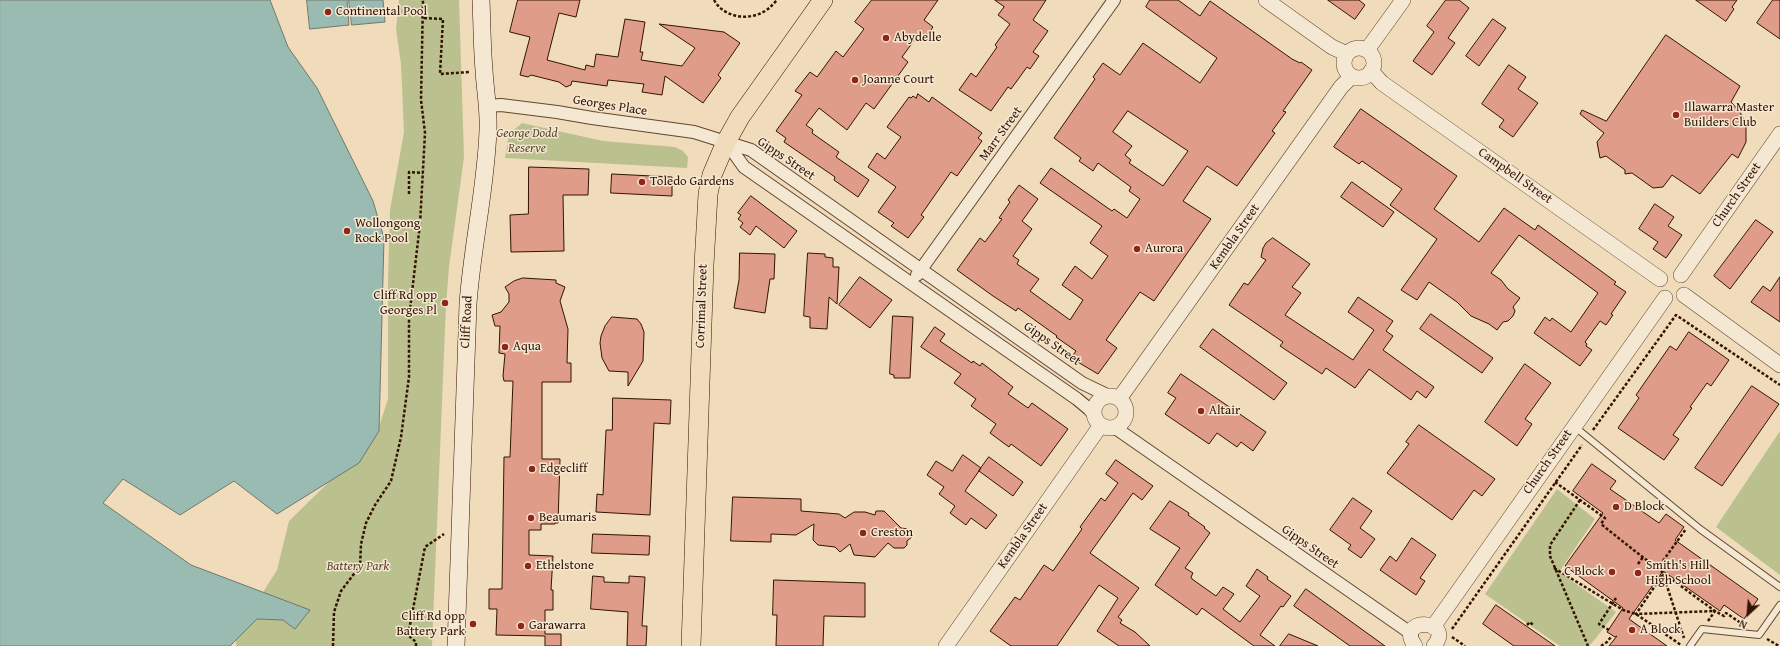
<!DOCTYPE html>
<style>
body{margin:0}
#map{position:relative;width:1780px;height:646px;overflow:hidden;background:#f0dbbb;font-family:"Gentium Book Plus",serif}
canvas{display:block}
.north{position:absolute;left:1728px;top:594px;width:40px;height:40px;-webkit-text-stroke:3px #f5e8d3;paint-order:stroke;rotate:206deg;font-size:11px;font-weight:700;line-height:16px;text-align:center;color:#331301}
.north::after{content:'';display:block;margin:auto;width:14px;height:18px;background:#331301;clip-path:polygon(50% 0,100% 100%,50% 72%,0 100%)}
</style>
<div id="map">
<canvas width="1780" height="646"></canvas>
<div class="north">N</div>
</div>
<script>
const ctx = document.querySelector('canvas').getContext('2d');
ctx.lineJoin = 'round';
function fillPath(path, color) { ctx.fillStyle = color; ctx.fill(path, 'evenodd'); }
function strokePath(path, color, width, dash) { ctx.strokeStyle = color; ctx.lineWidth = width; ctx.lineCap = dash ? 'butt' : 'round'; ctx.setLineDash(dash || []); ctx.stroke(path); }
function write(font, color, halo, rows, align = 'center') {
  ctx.font = font + ' "Gentium Book Plus",serif'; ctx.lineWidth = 3; ctx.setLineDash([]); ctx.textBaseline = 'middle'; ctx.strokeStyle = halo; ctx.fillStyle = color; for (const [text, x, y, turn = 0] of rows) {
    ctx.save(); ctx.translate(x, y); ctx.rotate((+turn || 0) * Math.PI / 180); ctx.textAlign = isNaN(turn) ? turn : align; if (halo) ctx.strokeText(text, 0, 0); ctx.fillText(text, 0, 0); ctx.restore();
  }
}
fillPath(new Path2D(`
 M399 0H459L464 157 449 267 446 305 432 646H236V635L277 570 289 521 376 436 388 399V281L390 210 404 132 401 64 396 29Z
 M522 123 603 141 675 147 683 151 688 157 687 168 505 158 509 134Z
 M1780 431V575L1716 527Z
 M1557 489 1595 519 1559 572 1616 612 1596 638 1589 646H1560L1485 594Z`), '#bbc08f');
const water = new Path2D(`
 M0 0H270L288 47 317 88 373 201 384 238 379 431 359 463 277 514 234 481 180 515 123 479 103 503 191 565 310 610 295 629 283 620 257 619 230 646H0Z
 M307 0H347L349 25 310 29Z
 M349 0H383L385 22 352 25Z`);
fillPath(water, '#9abbb1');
strokePath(water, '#71786b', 1);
const building = new Path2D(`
 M518 0H580L576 17 559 13 547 60 585 70 586 65 594 67 596 54 618 57 625 19 645 22 640 52H643L641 60 682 66 695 48 659 24 724 32 740 43 718 75 721 78 703 103 665 76 662 95 642 92 644 84 608 80 607 86 572 81 571 85 566 87 559 82 531 75 528 77 520 75 530 37 510 32Z
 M872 0H938L924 20 933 27 924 40 918 35 902 57 908 62 874 109 866 103 847 130 819 108 806 125 813 130 812 133 839 152 836 157 869 180 858 197 834 180 835 177 784 142 786 138 776 131 802 95 795 91 810 72 817 77 836 51 843 57 864 29 855 22Z
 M995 0H1046L1033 20 1048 31 1033 52 1039 56 1030 69 1027 67 1011 89 1008 87 991 111 959 90 971 73 976 77 997 47 995 45 1010 24 998 15 1004 7Z
 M1150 0H1178L1200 16 1210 1 1292 59 1300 63 1301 62 1312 70 1283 111 1286 112 1272 131 1275 133 1237 186 1207 166 1183 201 1211 219 1154 301 1140 292 1106 340 1117 348 1098 374 1071 358 1076 351 1056 337 1057 336 1018 308 1016 311 993 296 957 270 980 238 985 242 1002 219 999 218 1010 202 1008 200 1019 185 1038 199 1022 221 1032 229 1013 256 1019 260 1017 264 1039 279 1030 291 1070 320 1083 300 1062 285 1075 266 1092 279 1108 256 1090 243 1102 226 1040 183 1051 168 1112 211 1114 209 1127 218 1140 199 1129 191 1131 187 1098 163 1093 171 1079 161 1081 158 1054 138 1095 79 1093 77 1103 63 1120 75 1143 43 1200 83 1217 58 1146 7ZM1128 111 1188 151 1163 186 1129 163 1131 160 1125 155 1132 146 1113 132Z
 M1328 0H1359L1365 5 1355 19Z
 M1446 0H1459L1469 8 1448 38 1455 43 1432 75 1413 61 1434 32 1427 26Z
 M1696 0H1737L1732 7 1734 9 1726 21Z
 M1773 0H1780V39L1757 23Z
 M1493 19 1506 28 1479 66 1466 56Z
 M1666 35 1740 86 1731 102 1740 112 1746 124V142L1738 158 1732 154 1700 194 1672 175 1663 187 1653 188 1632 173 1625 174V170L1606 156 1600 158 1597 142 1604 133 1580 114 1582 110 1606 121Z
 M1509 65 1526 77 1518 89 1538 103 1513 137 1499 127 1504 120 1482 104Z
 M918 94 929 102 932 97 982 133 978 138 982 141 957 176 951 172 921 215 924 217 908 238 891 226 894 223 878 212 896 187 868 167 877 153 885 159 901 137 887 127 909 97 911 98 913 96 916 98Z
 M1361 109 1457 176 1434 209 1479 242 1504 208 1535 230 1538 225 1616 282 1614 284 1626 292 1611 314 1613 315 1606 325 1600 321 1585 342 1587 344 1586 346 1592 350 1580 366 1534 333 1545 317 1550 321 1552 318 1571 332 1598 293 1519 235 1491 273 1501 280 1508 289 1520 298 1513 307 1515 311 1513 316 1508 321 1503 322 1497 330 1489 324 1471 316 1457 302 1429 282 1417 300 1401 290 1437 239 1390 205 1402 189 1362 161 1359 164 1334 147Z
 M529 167 589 169 588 195H563L564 251 511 252 510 215 528 214Z
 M612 174 672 177V196L611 193Z
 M1352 182 1394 212 1383 227 1341 197Z
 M751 196 797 231 784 248 756 226 750 235 740 227 743 223 738 219 741 215 738 213Z
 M1655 204 1674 217 1668 226 1682 235 1666 258 1653 249 1658 242 1639 229Z
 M1756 220 1773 232 1730 289 1714 276Z
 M1273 238 1310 264 1292 287 1301 293 1285 315 1353 360 1374 330 1348 312 1358 297 1393 321 1386 331 1393 336 1383 350 1434 387 1426 398 1417 391 1411 400 1369 369 1355 388 1326 368 1322 374 1280 346 1283 342 1229 305 1244 283 1248 285 1266 260 1261 257 1263 248 1266 243Z
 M740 253 775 254 774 279H770L765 313 734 308 739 280Z
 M808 253 825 254V257L833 258V267H839L837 304 829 297 827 329 810 328V317L804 316Z
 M860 277 892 300 870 328 839 305Z
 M1780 277V322L1751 302 1763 286 1770 291Z
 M523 278 556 280V283L565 287 560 301 568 329 567 363H571V382H542V459H560L558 523H555V524H541V530H529V555L553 556 551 590H553V610H545V634H561V646H545V636L496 635 497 609H489V589H502L504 457H510L513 381H504L503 376 505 354 499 353 500 326H495L492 315 501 312 509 302V294L505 287 514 281Z
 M1431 314 1493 358 1482 373 1420 329Z
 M893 316 913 317 910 378H894V375L890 374Z
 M612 317 637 319 641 324 644 332 643 361 628 386V372L609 371 602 358 600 343 601 336 605 326Z
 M935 327 945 334 940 341 972 363 973 361 980 366 982 363 1013 387 1008 394 1028 408 1032 403 1068 429 1041 466 1011 444 1009 447 990 433 996 424 971 406 976 399 954 383 961 374 921 347Z
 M1213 329 1287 383 1274 400 1200 347Z
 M1689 332 1729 360 1711 386 1707 383 1690 407 1692 408 1673 435 1679 439 1664 460 1618 428 1639 398 1636 395 1670 346 1676 350Z
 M1525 364 1551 383 1525 419 1532 424 1517 446 1485 422Z
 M1181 374 1266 432 1253 451 1241 442 1237 447 1217 433 1209 444 1165 414 1176 398 1168 393Z
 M1752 386 1779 404 1722 486 1695 468Z
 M613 398 671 400 670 424 654 423 650 515 596 512 597 494 603 495 606 430H612Z
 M1419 425 1495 479 1482 496 1474 490 1452 520 1387 473 1409 444 1406 442Z
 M963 455 981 468 965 491 997 515 986 529 971 518 966 525 950 513 955 506 939 494 944 487 927 475 936 461 952 471Z
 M989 457 1023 482 1013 496 979 471Z
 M1116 460 1153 486 1142 500 1133 493 1090 553 1139 588 1118 617 1122 620 1120 623 1135 632 1150 646H1119L1097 631 1118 598 1099 585 1057 646H1011L990 631 1015 597 1020 600 1044 565 1053 571 1082 529 1080 527 1101 498 1105 501 1118 483 1106 474Z
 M1592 464 1616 481 1610 489 1659 523 1666 514 1684 527 1675 540 1758 599 1744 619 1724 605 1720 611 1663 571 1629 619 1667 646H1609L1617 636 1615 637 1607 632 1623 608 1565 566 1603 513 1573 491Z
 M733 497 801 499V511L839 514 845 518 854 512H865L875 515 876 511H884L901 528 907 529 913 536 907 541V545L904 548H894L888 543 875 557 854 555 850 544 840 552 835 547 818 545 813 540 814 524 796 535 771 534V542L731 541Z
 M1353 498 1372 511 1360 528 1375 539 1361 558 1348 549 1351 545 1330 530Z
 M1170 501 1189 513 1188 515 1205 527 1204 528 1210 533 1185 568 1193 573 1191 577 1192 579 1216 596 1223 587 1234 594 1223 609 1240 622 1260 596 1246 586 1257 569 1268 577 1267 579 1291 596 1283 607 1281 606 1260 635 1275 646H1254L1202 608 1197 615 1155 585 1180 548 1150 529Z
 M593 534 650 536 649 555 592 553Z
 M1412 538 1436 555 1420 578 1425 581 1416 595 1380 570 1390 556 1396 561Z
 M593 576 604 577V582L629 583V576L645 577 642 626H647L646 646H627L628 612 591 609Z
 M774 580 865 583V617L824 616 823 646H776L777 615H773Z
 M1306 589 1342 615 1385 646H1350L1294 606Z
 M1496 605 1555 646H1514L1483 624Z
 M1289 634 1318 646H1280Z`);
fillPath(building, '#df9c89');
strokePath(building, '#331301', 1);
const service = new Path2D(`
 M1575 427 1700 529 1780 587
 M1690 646 1702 629 1759 635 1780 605`);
const minor = new Path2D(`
 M488 106 501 105 557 112 592 118 694 132 751 150 1082 383 1109 396
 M726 142 744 167 1077 399 1089 409 1095 416
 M917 275 1114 0
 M1114 427 1412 634`);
const tertiary = new Path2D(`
 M1266 0 1332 47 1347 54
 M1344 63a15 15 0 1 1 30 0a15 15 0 1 1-30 0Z
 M1367 50 1403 0
 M1371 71 1382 83 1660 279
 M1681 275 1780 134
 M1684 295 1780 365
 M1094 412a16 16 0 1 1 32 0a16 16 0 1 1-32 0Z
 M1119 399 1341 87 1352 76
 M1433 627 1665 298
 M946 646 1101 425
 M1415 646C1394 617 1456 618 1434 646`);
const secondary = new Path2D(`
 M456 646 468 304C472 246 486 189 488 130 489 109 485 90 484 70 482 47 482 23 481 0`);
const primary = new Path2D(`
 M691 646 704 265 708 194 712 175 726 142 740 117 823 0`);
strokePath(service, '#624530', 8);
strokePath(minor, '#624530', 14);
strokePath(tertiary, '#624530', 16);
strokePath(secondary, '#331301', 18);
strokePath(primary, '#331301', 20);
strokePath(new Path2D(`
 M714 0C724 18 749 21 765 11 770 8 773 4 777 0
 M424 18 443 19 440 74 470 72
 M409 194V172L423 173
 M1593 430 1676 315 1780 385
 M1555 482 1605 518 1601 524C1638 554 1676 583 1715 611L1636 614 1663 574
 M1580 500 1550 545V556L1588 646
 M1638 564 1643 557
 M1554 568 1623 610 1636 614 1681 645
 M1657 569 1686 529
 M1663 574 1684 638
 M1708 621 1715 611 1724 616 1726 613 1741 623
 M1527 625 1530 622 1534 626
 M1452 629 1582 445
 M1452 637 1465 646
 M1767 639 1779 646
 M333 646 334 612 341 591 360 566 361 544 366 523 375 505 391 481 401 437 409 377V318L420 224 425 133 421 100 423 0
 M416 646V642L408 635 425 547 444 534
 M1601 646 1607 642 1611 637`), '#331301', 2.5, [3, 2]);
strokePath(service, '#f5e8d3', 6);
strokePath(minor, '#f5e8d3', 12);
strokePath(tertiary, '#f5e8d3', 15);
strokePath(secondary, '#f5e8d3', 17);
strokePath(primary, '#f0dbbb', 19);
strokePath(new Path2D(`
 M1609 630 1599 624 1616 598`), '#331301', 2.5, [3, 2]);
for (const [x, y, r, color] of [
 [328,12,4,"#8f2418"],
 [886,38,4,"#8f2418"],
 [855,80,4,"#8f2418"],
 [1676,115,4,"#8f2418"],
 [642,182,4,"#8f2418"],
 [347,231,4,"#8f2418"],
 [1137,249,4,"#8f2418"],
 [445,303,4,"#8f2418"],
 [505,347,4,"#8f2418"],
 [1201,411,4,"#8f2418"],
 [532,469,4,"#8f2418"],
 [1616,507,4,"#8f2418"],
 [531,518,4,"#8f2418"],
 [863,533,4,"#8f2418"],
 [528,566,4,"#8f2418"],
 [1612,572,4,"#8f2418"],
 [1638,573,4,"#8f2418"],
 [473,624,4,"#8f2418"],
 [521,626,4,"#8f2418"],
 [1632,630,4,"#8f2418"]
]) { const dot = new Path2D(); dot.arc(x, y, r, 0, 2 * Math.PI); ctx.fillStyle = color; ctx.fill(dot); strokePath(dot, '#f5e8d3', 1.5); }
write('13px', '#331301', '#f5e8d3', [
 ["Continental Pool",336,12],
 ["Abydelle",894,38],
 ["Joanne Court",863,80],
 ["Illawarra Master",1684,108],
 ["Builders Club",1684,123],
 ["Toledo Gardens",650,182],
 ["Wollongong",355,224],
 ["Rock Pool",355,239],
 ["Aurora",1145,249],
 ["Cliff Rd opp",437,296,"right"],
 ["Georges Pl",437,311,"right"],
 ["Aqua",513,347],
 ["Altair",1209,411],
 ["Edgecliff",540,469],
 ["D Block",1624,507],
 ["Beaumaris",539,518],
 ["Creston",871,533],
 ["Ethelstone",536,566],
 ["Smith's Hill",1646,566],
 ["High School",1646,581],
 ["C Block",1604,572,"right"],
 ["Cliff Rd opp",465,617,"right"],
 ["Battery Park",465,632,"right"],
 ["Garawarra",529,626],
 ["A Block",1640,630]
], 'left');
write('13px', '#331301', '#f5e8d3', [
 ["Georges Place",610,106,9],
 ["Marr Street",1001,134,-54],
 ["Gipps Street",786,159,34],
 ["Campbell Street",1515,176,35],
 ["Church Street",1737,195,-55],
 ["Kembla Street",1235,237,-55],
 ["Corrimal Street",702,306,-88],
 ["Cliff Road",467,322,-87],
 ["Gipps Street",1052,344,35],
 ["Church Street",1548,462,-55],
 ["Kembla Street",1023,536,-55],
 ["Gipps Street",1310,547,35]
]);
write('italic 13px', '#5c472c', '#f5e8d3', [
 ["George Dodd",527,134],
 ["Reserve",527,149],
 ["Battery Park",358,567]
]);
</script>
